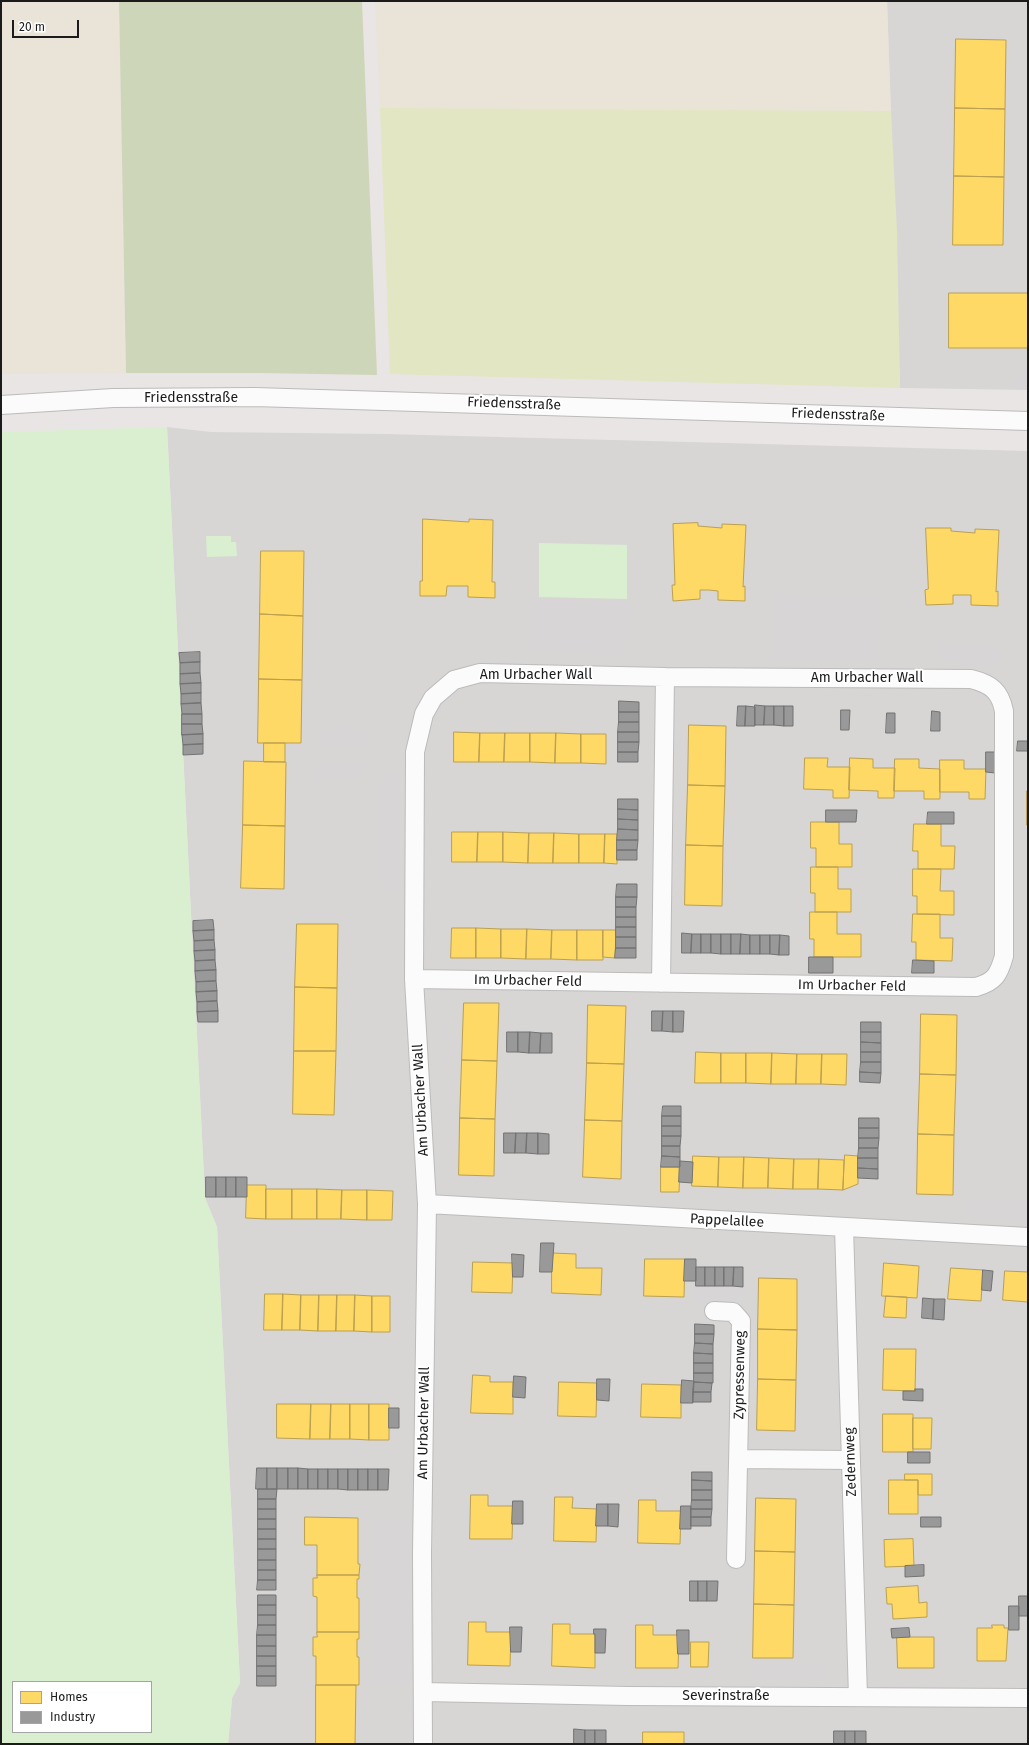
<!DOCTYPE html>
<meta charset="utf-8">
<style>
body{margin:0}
#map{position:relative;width:1029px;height:1745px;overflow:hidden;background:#e9e5e4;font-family:"Fira Sans",sans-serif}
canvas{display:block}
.frame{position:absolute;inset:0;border:2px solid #1b1b1b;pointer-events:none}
.legend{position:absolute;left:12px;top:1681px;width:140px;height:52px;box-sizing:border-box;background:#fff;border:1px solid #a4a4a4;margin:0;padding:5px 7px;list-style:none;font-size:12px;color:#1b1b1b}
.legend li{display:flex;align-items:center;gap:8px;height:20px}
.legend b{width:20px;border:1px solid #a4a4a4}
.scale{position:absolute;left:12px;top:20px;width:67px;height:18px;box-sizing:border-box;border:2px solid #1b1b1b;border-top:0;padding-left:5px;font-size:12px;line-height:14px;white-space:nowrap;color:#1b1b1b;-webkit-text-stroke:3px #fff;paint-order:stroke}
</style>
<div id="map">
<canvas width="1029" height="1745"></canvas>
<div class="frame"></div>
<ul class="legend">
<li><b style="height:11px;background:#ffd966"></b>Homes</li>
<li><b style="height:11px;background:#999"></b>Industry</li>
</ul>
<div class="scale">20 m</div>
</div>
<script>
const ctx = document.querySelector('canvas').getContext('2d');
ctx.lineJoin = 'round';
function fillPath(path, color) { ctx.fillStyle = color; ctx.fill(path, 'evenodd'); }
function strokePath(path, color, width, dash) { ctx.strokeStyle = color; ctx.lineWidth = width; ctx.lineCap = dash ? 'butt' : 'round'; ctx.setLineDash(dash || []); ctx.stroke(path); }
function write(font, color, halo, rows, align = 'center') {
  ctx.font = font + ' "Fira Sans",sans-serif'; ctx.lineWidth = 4; ctx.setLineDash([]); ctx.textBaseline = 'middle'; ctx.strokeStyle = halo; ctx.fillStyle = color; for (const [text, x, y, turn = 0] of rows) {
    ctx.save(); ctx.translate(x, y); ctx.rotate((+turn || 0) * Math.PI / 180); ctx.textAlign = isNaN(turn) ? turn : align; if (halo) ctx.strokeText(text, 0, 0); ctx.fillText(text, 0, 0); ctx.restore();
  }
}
fillPath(new Path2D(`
 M887 1H1028V390L900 388Z
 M167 427 211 432 386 434 1028 451V1744H228L232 1698 240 1683 217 1227 205 1198Z`), '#d8d6d5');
fillPath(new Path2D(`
 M1 1H119L126 373 1 374Z
 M375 1H887L891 111 380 108Z`), '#eae3d7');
fillPath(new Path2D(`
 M380 108 891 111 897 231 900 388 390 374Z`), '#e2e6c2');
fillPath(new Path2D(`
 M119 1H362L377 375 260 373H126Z`), '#ced6b9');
fillPath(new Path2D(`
 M167 427 205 1198 217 1227 240 1683 232 1698 228 1744H1V432ZM13 1682H151V1732H13Z
 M206 536H231V542H236L237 556 207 557Z
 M539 543 627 545V599L539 597Z`), '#daefcf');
fillPath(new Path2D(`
 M1016 373H1028V389H1016Z
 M773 594 879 595 878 660 772 659Z
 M530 600 627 601 626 654 529 652Z
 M937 645 1000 647V664L936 662Z
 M326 728H364L369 744 320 743Z
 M317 762 363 763 359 778 313 777Z
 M381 771H400L399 887H381Z
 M968 1198 1028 1202V1220L967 1216Z
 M696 1287H744L743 1304 695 1303Z
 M372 1518 408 1519 407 1686H373Z
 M751 1661 825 1662 824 1681 750 1680Z`), '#d7d5d5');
const homes = new Path2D(`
 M956 39 1006 40 1005 109 955 108Z
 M955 108 1005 109 1004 177 954 176Z
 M954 176 1004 177 1003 245H953Z
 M949 293H1028V348H949Z
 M423 519 469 522V519L493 520 492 582H495V598L468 597V586H447L446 596H420V581H422Z
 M698 523V526L722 528V524L746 525 743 587 745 586V601L718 600V591L709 590H700V599L673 601 672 585H675L673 524Z
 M926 528H951V531L975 533V529L999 530 996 592 998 591V606L971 605V595H953V604L926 605 925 590 928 589Z
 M261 551H304L303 616 260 614Z
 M260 614 303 616 302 680 259 679Z
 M259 679 302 680 301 743H258Z
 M689 725 726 726 725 786 688 785Z
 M454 732 480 733 479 762H454Z
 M480 733H505L504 762H479Z
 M505 733H530V762H504Z
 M530 733H556L555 763 530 762Z
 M556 733 581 734V763H555Z
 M581 734H606V764L581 763Z
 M264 743H285V762H264Z
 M805 758H828L827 767H850L849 798H833V790L804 789Z
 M850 758 873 759V768H895L894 798H878V791L849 790Z
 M895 759H919V768L940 769V799H924V791H894Z
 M940 760H964V769H986L985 799H969V792H940Z
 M244 761 286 762 285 826 243 825Z
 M688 785 725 786 723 846 686 845Z
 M1027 791H1028V825H1027Z
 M811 822H839V844H852V867H816V848H811Z
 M914 824H941V846H955L954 869H918V851H913Z
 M243 825 285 826 284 889 241 888Z
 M452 832H478L477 862H452Z
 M478 832H503V862H477Z
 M503 832 529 833 528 863 503 862Z
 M529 833H554L553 863H528Z
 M554 833 579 834V863H553Z
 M579 834H605L604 863H579Z
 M605 834H617V864L604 863Z
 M686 845 723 846 722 906 685 905Z
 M811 867H838V889H851V912H815V893H811Z
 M913 869H941L940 891H954V915L917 914V896H913Z
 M810 912H837V934H861V957H814V939H810Z
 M913 914H940V938H953L952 961 916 960V942H912Z
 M297 924H338L337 988 295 987Z
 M452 928H476V958H451Z
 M476 928 501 929V958H476Z
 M501 929H527L526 959 501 958Z
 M527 929 552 930 551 959H526Z
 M552 930H577V960L551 959Z
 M577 930H603V960H577Z
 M603 930H616L615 958 603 957Z
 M295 987 337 988 336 1051H294Z
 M464 1003H499L497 1061 462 1060Z
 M588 1005 626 1006 624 1064 587 1063Z
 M921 1014 957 1015 956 1075 920 1074Z
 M294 1051H336L334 1115 293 1114Z
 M696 1052 721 1053V1083H695Z
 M721 1053H746V1083H721Z
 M746 1053H772L771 1084 746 1083Z
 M772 1053 797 1054 796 1084H771Z
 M797 1054H822L821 1084H796Z
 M822 1054H847L846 1085 821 1084Z
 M462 1060 497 1061 495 1119 460 1118Z
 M587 1063 624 1064 622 1121 585 1120Z
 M920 1074 956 1075 954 1135 918 1134Z
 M460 1118 495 1119 494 1176 459 1175Z
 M585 1120 622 1121 621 1179 583 1177Z
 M918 1134 954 1135 953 1195 917 1194Z
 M845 1155 858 1156V1184L843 1190Z
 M693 1156 719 1157 718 1187 692 1186Z
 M719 1157H744L743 1188 718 1187Z
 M744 1157 769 1158 768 1188H743Z
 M769 1158 794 1159 793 1189 768 1188Z
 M794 1159H819L818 1189H793Z
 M819 1159 844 1160 843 1190 818 1189Z
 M661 1167H680L679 1192H661Z
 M247 1185H266V1219L246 1218Z
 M266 1189H292V1219H266Z
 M292 1189H317V1219H292Z
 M317 1189 342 1190 341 1219H317Z
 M342 1190H367V1220L341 1219Z
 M367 1190 393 1191 392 1220H367Z
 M552 1253 576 1254V1268H602L601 1295 552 1293Z
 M645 1259H685L684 1297 644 1296Z
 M473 1262 513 1263 512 1293 472 1292Z
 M884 1263 919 1266 917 1298 882 1296Z
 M951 1268 983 1270 981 1301 948 1299Z
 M1005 1271 1028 1272V1302L1003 1300Z
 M759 1278 797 1279V1330L758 1329Z
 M265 1294H283L282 1330H264Z
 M283 1294 301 1295 300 1330H282Z
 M301 1295H319L318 1331 300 1330Z
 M319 1295H337L336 1331H318Z
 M337 1295H355L354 1331H336Z
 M355 1295 372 1296V1332L354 1331Z
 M372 1296H390V1332H372Z
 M886 1296 907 1297 906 1318 884 1317Z
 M758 1329 797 1330 796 1380 758 1379Z
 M884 1349H916L915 1391 883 1390Z
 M473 1375 490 1376V1382H513V1414L471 1413Z
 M758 1379 796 1380 795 1431 757 1430Z
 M559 1382 597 1383 596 1417 558 1416Z
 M642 1384 681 1385V1418L641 1417Z
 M277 1404H311L310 1439 277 1438Z
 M311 1404H331L330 1439H310Z
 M331 1404H350V1439H330Z
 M350 1404H369V1440L350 1439Z
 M369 1404H389V1440H369Z
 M883 1414H913V1452H883Z
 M913 1418H932L931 1449H913Z
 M905 1474H932V1495H918V1480H905Z
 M889 1480H918V1514H889Z
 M471 1495H488V1506H513L512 1539H470Z
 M555 1497H573L572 1508 597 1509 596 1542 554 1541Z
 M756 1498 796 1499 795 1552 755 1551Z
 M639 1500H656V1511H681L680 1544 638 1543Z
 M305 1517 358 1518V1564H360L359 1575H317V1545H305Z
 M913 1539 914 1566 885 1567 884 1540Z
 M755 1551 795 1552 794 1605 754 1604Z
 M317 1575H359V1579H357V1598H359V1632H317V1597L313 1596V1578H317Z
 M918 1586 919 1603 927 1602V1617L893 1619 892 1604H887L886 1588Z
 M754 1604 794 1605 793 1658H753Z
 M469 1622H486V1632H511L510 1666 468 1665Z
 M553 1624H570V1634H595V1668L552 1666Z
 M636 1625H653V1635H679L678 1668H636Z
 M992 1625H1004V1628H1008L1006 1661H977V1628H992Z
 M317 1632H359V1639H357V1657H359V1685H316V1656H313V1637H317Z
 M897 1637H934V1668H898Z
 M691 1642H709L708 1667H691Z
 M316 1685H356L355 1744H316Z
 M643 1732H684V1744H643Z`);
fillPath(homes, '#ffd966');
strokePath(homes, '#bba050', 1);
const industry = new Path2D(`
 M200 652V662L180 663 179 653Z
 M200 662V673L180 674V663Z
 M200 673 201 683 180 684V674Z
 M201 683V693L181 694 180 684Z
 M201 693V703L181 704V694Z
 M619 701 639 702V712H619Z
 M201 703 202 714H182L181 704Z
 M755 705 765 706 764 725H755Z
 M738 706H746L745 726H737Z
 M746 706 755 707V726H745Z
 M765 706H774V725H764Z
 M774 706H784V726L774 725Z
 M784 706H793V726H784Z
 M841 710H850L849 730H841Z
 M932 711 940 712V731H931Z
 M619 712H639V722H619Z
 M887 713H895V733H886Z
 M182 714H202V724H182Z
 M619 722H639V732H618Z
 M182 724H202L203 734 182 735Z
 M618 732H639V742H618Z
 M203 734V744L183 745 182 735Z
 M1018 741H1028V751H1017Z
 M618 742H639L638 752H618Z
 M203 744V754L183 755V745Z
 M618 752H638V762H618Z
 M986 752H996L995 773 986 772Z
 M618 799H638V810L618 809Z
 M618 809 638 810V820L618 819Z
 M826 810H857L856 822H826Z
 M928 812H954V824H927Z
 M618 819 638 820V830L618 829Z
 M618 829 638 830V840H617Z
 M617 840H638L637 850H617Z
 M617 850H637V860H617Z
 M617 884H637V897H616Z
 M616 897H637L636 907H616Z
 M616 907H636V917H616Z
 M616 917H636V927H616Z
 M213 920 214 930 193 931V921Z
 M616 927H636V937H616Z
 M214 930V940L194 941 193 931Z
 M682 933 692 934 691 953H682Z
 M692 934H701V953H691Z
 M701 934H711V953H701Z
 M711 934H721V954L711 953Z
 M721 934H731V954H721Z
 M731 934H741L740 954H731Z
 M741 934 750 935V954H740Z
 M750 935H760V954H750Z
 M760 935H770V954H760Z
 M770 935H780L779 955 770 954Z
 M780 935 789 936V955H779Z
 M616 937H636V948H616Z
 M214 940 215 950 194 951V941Z
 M616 948H636V958H615Z
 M215 950V960L195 961 194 951Z
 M809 957H833V973H809Z
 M215 960 216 970 195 971V961Z
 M913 960 934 961V973H912Z
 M216 970V981L196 982 195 971Z
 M216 981 217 991 196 992V982Z
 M217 991V1001L197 1002 196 992Z
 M217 1001 218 1011 197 1012V1002Z
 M218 1011V1022H198L197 1012Z
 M652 1011H663L662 1031H652Z
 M663 1011H673V1032L662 1031Z
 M673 1011H684L683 1032H673Z
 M861 1022H881V1032H861Z
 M507 1032H518V1052H507Z
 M518 1032H530L529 1053 518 1052Z
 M530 1032 541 1033 540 1053H529Z
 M861 1032H881V1043L861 1042Z
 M541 1033H552V1053H540Z
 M861 1042 881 1043V1052H861Z
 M861 1052H881V1062H861Z
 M861 1062H881V1073L860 1072Z
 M860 1072 881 1073 880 1083 860 1082Z
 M663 1106H681V1116H662Z
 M662 1116H681V1126H662Z
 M859 1118H879V1128H859Z
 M662 1126H681V1136H662Z
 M859 1128H879V1138H859Z
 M504 1133H516L515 1153H504Z
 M516 1133H527L526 1153H515Z
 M527 1133H538V1154L526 1153Z
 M538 1133 549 1134V1154H538Z
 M662 1136H681L680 1146H662Z
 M859 1138H879L878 1148H859Z
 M662 1146H680V1157L662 1156Z
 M859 1148H878V1158H858Z
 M662 1156 680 1157V1167H661Z
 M858 1158H878V1169L858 1168Z
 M680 1161 693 1162 692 1183 679 1182Z
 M858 1168 878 1169V1179L858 1178Z
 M206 1177H216V1197H206Z
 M216 1177H226V1197H216Z
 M226 1177H236V1197H226Z
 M236 1177H247V1197H236Z
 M541 1243H554L552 1272H540Z
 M512 1254 524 1255 523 1277H513Z
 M685 1259H696V1281H684Z
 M696 1267H705V1286H696Z
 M705 1267H715V1286H705Z
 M715 1267H724V1286H715Z
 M724 1267H734L733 1286H724Z
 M734 1267H743V1287L733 1286Z
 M983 1270 993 1271 991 1291 982 1290Z
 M923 1298 934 1299 933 1319 922 1318Z
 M934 1299H945L944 1320 933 1319Z
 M695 1324 714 1325V1334H695Z
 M695 1334H714L713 1344 695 1343Z
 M695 1343 713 1344V1354L694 1353Z
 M694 1353 713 1354V1363H694Z
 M694 1363H713V1373H694Z
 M694 1373H713V1383L694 1382Z
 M514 1376 526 1377 525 1398 513 1397Z
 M597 1379H610L609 1401 597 1400Z
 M682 1380 694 1381 693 1403H681Z
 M694 1382 712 1383 711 1392H693Z
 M915 1389H923V1401L903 1400V1391H915Z
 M693 1392H711V1402H693Z
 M389 1408H399V1428H389Z
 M908 1452H930V1463H908Z
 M257 1468H267V1489H256Z
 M267 1468H277V1489H267Z
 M277 1468H288V1489H277Z
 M288 1468H298V1489H288Z
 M298 1468 308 1469V1489H298Z
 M308 1469H318V1489H308Z
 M318 1469H328V1489H318Z
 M328 1469H338V1489H328Z
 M338 1469H348V1490L338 1489Z
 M348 1469H358V1490H348Z
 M358 1469H368V1490H358Z
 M368 1469H378V1490H368Z
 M378 1469H389L388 1490H378Z
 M692 1472H712V1481L692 1480Z
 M692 1480 712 1481V1490H692Z
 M258 1489H277L276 1499H258Z
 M692 1490H712V1500H692Z
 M258 1499H276V1509H258Z
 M692 1500H712V1509H691Z
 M513 1501H523V1524H512Z
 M597 1504H608V1526H596Z
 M608 1504H619L618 1527 608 1526Z
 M681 1506H691V1529H680Z
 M258 1509H276V1519H258Z
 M691 1509H712L711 1517H691Z
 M691 1517H711V1526H691Z
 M921 1517H941V1527H921Z
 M258 1519H276V1529H258Z
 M258 1529H276V1539H258Z
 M258 1539H276V1549H258Z
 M258 1549H276V1560H258Z
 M258 1560H276V1570H258Z
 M924 1565V1576L905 1577V1566Z
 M258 1570H276V1580H258Z
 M258 1580H276V1590H257Z
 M690 1581H698V1601H690Z
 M698 1581H707V1601H698Z
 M707 1581H718L717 1601H707Z
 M258 1595H276V1605H258Z
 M1019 1596H1028V1616H1019Z
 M258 1605H276V1615H258Z
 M1009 1606H1019V1630H1009Z
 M258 1615H276V1625H258Z
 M258 1625H276V1635H257Z
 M510 1627H522L521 1652H511Z
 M909 1628 910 1637 892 1638 891 1629Z
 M594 1629H606L605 1653H595V1634H594Z
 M677 1630H689V1654H678Z
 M257 1635H276V1646H257Z
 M257 1646H276V1656H257Z
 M257 1656H276V1666H257Z
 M257 1666H276V1676H257Z
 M257 1676H276V1686H257Z
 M574 1729 585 1730V1744H574Z
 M585 1730H595V1744H585Z
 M595 1730H606V1744H595Z
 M834 1731H845V1744H834Z
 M845 1731H855V1744H845Z
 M855 1731H866V1744H855Z`);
fillPath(industry, '#999');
strokePath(industry, '#737373', 1);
const minor = new Path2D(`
 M1 405 113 398 255 397 1028 421
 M414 979 896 986 976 987C995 982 999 974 1004 956V711C1000 691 991 684 971 679L665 677 480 673 454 680 433 698 424 714 415 752 414 979 427 1204 422 1553 423 1744
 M661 983 665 677
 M427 1204 1028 1237
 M844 1227 858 1697
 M714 1311 733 1312 741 1321 736 1559
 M738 1459 851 1460
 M423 1692 628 1696 1028 1698`);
strokePath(minor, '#bcbbba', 20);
strokePath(minor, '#fcfbfb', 18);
write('14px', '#1b1b1b', '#fff', [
 ["Friedensstraße",191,398],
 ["Friedensstraße",514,404,2],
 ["Friedensstraße",838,415,2],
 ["Am Urbacher Wall",536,675],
 ["Am Urbacher Wall",867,678],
 ["Im Urbacher Feld",528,981,1],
 ["Im Urbacher Feld",852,986,1],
 ["Am Urbacher Wall",421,1100,-93],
 ["Pappelallee",727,1221,3],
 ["Zypressenweg",740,1375,-89],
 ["Am Urbacher Wall",424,1423,-89],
 ["Zedernweg",851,1462,-92],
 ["Severinstraße",726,1696]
]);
</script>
